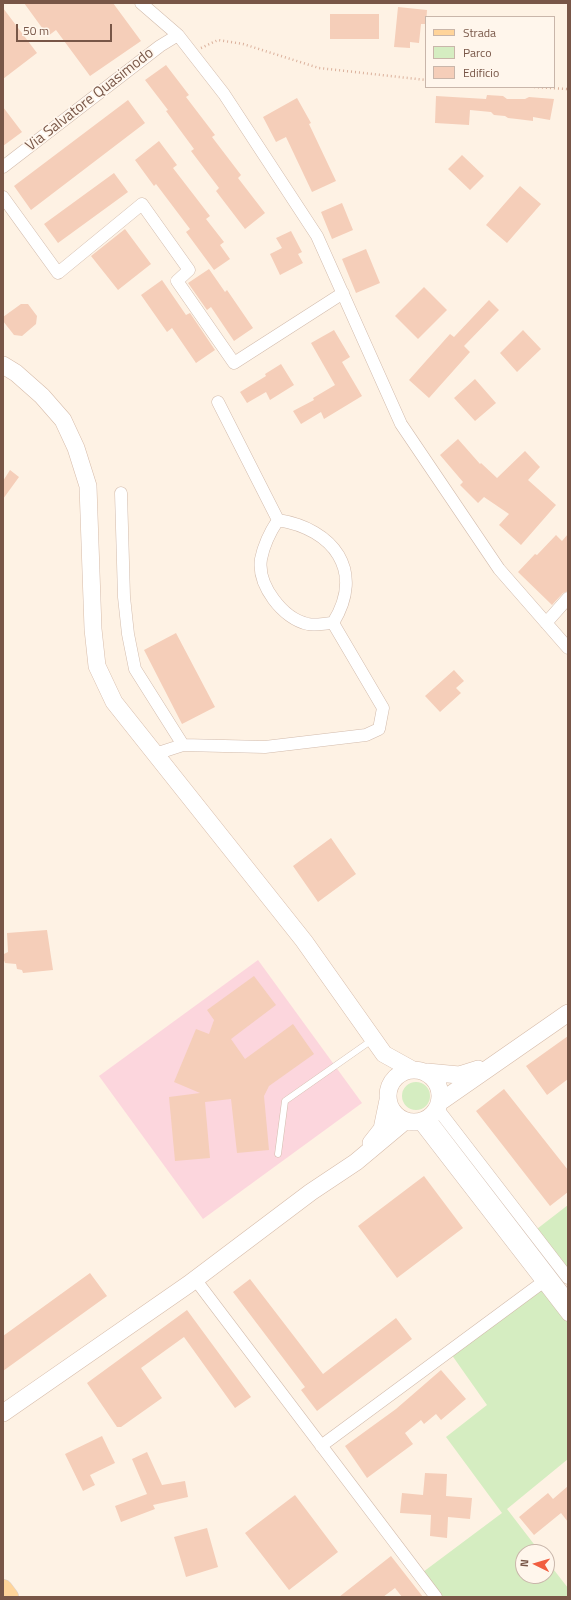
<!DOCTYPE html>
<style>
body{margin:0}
#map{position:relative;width:571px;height:1600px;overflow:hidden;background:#fef2e4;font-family:"Titillium Web",sans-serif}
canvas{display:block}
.frame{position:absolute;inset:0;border:4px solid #785647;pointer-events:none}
.legend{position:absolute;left:425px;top:16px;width:130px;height:72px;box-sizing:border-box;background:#fff6ec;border:1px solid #c9b6aa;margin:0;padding:5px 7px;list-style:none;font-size:12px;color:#785647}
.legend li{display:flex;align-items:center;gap:8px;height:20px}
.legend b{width:20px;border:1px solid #c9b6aa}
.north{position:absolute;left:515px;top:1544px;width:40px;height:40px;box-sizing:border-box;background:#fff6ec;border:1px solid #c9b6aa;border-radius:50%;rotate:275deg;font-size:11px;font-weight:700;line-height:16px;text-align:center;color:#785647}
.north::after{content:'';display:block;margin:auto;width:14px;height:18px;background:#f15e40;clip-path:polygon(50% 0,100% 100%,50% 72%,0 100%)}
.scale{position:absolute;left:16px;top:24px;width:96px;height:18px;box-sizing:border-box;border:2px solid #785647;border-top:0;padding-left:5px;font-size:12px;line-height:14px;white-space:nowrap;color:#785647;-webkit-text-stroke:3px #fff6ec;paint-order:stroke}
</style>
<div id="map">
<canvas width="571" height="1600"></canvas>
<div class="frame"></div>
<ul class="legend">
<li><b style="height:5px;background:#ffd49a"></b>Strada</li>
<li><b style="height:11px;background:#d5edc1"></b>Parco</li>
<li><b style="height:11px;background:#f5ceb9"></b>Edificio</li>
</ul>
<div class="north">N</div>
<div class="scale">50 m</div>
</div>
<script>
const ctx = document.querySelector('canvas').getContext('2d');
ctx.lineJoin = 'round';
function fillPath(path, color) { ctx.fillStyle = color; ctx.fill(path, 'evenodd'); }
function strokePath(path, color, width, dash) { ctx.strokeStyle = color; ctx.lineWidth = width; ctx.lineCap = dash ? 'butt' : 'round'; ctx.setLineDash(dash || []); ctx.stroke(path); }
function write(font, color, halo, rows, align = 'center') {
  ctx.font = font + ' "Titillium Web",sans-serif'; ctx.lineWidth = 3.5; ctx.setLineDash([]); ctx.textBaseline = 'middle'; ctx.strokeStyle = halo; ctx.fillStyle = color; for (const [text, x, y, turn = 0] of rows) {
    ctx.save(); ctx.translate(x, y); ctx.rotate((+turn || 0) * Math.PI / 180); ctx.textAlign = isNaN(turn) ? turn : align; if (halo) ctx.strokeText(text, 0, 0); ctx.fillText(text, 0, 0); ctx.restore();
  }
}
fillPath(new Path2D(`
 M258 960 362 1103 203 1219 99 1076Z`), '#fcd6dd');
fillPath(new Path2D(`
 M402 1096a14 14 0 1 1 28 0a14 14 0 1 1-28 0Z
 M568 1205V1278L533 1232Z
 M543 1282 568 1315V1459L507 1509 540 1552H523V1576H547V1561L568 1588V1597H436L419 1575 502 1513 446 1437 487 1405 449 1351Z`), '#d5edc1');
fillPath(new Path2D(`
 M24 3H113L141 41 90 76 56 30 48 36Z
 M398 7 427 10 426 24H421L419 43 410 42V48L394 47Z
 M3 8 37 53 3 79Z
 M330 14H379V39H330Z
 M166 65 189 95 186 97 215 135 212 137 241 175 238 178 265 213 245 229 216 191 219 188 191 151 194 149 166 111 168 110 145 80Z
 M487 95 503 96 507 99H525L529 97 554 99 550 120 533 117V121L517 119 508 118 505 116 494 115 491 112 470 110 469 125 435 123 436 96 486 99Z
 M297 98 311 123 309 124 336 181 312 192 286 137 276 142 263 117Z
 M128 100 145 123 31 210 14 186Z
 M3 107 22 132 3 146Z
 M159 141 177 165 173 168 210 216 206 219 224 242 220 245 230 259 214 270 186 232 190 229 156 184 154 186 135 160Z
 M462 155 484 176 470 190 448 169Z
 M114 173 128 192 58 243 44 224Z
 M520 186 541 204 507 243 486 225Z
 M342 203 353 230 332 239 321 212Z
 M125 229 151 264 118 290 91 256Z
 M291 231 302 252 298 254 303 263 280 275 270 254 282 248 276 238Z
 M366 249 380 283 356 293 342 259Z
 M209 269 225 292 227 290 253 328 234 341 211 307 207 310 188 283Z
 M162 280 186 315 190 313 215 350 196 363 172 328 167 332 141 295Z
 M424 287 447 310 418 339 395 316Z
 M489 300 499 310 464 346 470 352 429 398 409 380 450 334 454 337Z
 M21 304H28L37 316 36 324 22 336 14 335 3 321V317Z
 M334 330 350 357 342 362 362 396 324 419 321 412 301 424 293 411 314 400 313 398 335 385 311 343Z
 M523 330 541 349 517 372 500 353Z
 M281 364 294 385 270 400 266 392 247 403 240 392 266 376 265 374Z
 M475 379 496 403 475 421 454 398Z
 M458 439 480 464 481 463 497 478 525 451 540 467 528 480 556 505 521 545 499 525 509 514 484 497 478 503 460 485 463 482 440 455Z
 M10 470 19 477 3 499V481Z
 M568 534V591L563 593 552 605 518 572 535 554 537 555 556 535 562 541Z
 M176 633 215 707 182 724 144 650Z
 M454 670 464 681 456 688 461 693 440 712 425 696Z
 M331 838 356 874 318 902 293 866Z
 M47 930 53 970 23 973 22 970 17 969 16 964 5 963 3 958 4 954 8 952 7 933Z
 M254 976 276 1005 231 1039 245 1059 293 1024 314 1054 269 1086 264 1096 269 1150 237 1153 231 1099 205 1102 210 1158 175 1161 169 1097 200 1093 174 1082 196 1029 209 1034 214 1020 207 1010Z
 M568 1036V1079L547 1095 526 1066Z
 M504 1089 568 1170V1192L550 1206 476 1111Z
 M424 1176 463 1228 397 1278 358 1226Z
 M90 1273 107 1296 3 1371V1336Z
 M250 1279 323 1374 396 1318 412 1339 317 1411 301 1390 305 1387 233 1292Z
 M187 1310 251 1397 235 1408 184 1337 141 1368 162 1398 121 1427H117L87 1383Z
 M441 1370 466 1399 441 1420 436 1414 424 1424 421 1420 405 1433 413 1444 367 1478 345 1446 396 1409Z
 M102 1436 115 1463 90 1475 95 1485 83 1491 65 1454Z
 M147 1452 162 1485 185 1481 188 1497 153 1505 155 1509 121 1522 115 1506 147 1494 132 1459Z
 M425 1473 447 1474 446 1496 472 1498 470 1519 448 1517 447 1538 430 1536 431 1515 400 1513 402 1493 423 1495Z
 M568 1486V1522L561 1513 534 1535 519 1517 548 1493 553 1499Z
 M295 1495 338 1552 289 1590 245 1533Z
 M207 1528 218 1567 186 1577 174 1537Z
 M391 1556 423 1597H402L395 1588 383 1597H339Z`), '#f5ceb9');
const lane = new Path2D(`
 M278 1154 285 1101 372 1040`);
const street = new Path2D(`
 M141 3 178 35 224 94 317 236 401 424 499 569 568 648
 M3 167 160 46 178 35
 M3 197 58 273 142 204 189 270 177 281 234 363 343 293
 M218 402 278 520C270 532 264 544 261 559 257 585 283 619 308 624 316 626 325 623 333 623 365 571 334 529 278 520
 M121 493 124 597 128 634 135 669 183 745 265 747 366 735 379 729 383 708 333 623
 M546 623 568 598
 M155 754 183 745
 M437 1108 568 1278
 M429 1118 568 1299
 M419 1122 568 1315
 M195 1279 436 1597
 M321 1446 543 1282`);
const secondary = new Path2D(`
 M3 365 16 373 42 396 63 420 76 448 88 486 93 629 97 666 114 702 304 941 384 1054 411 1069
 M388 1096a26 26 0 1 1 52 0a26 26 0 1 1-52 0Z
 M427 1072 459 1075 478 1069
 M440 1102 568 1013
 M371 1143 382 1129 388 1100
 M3 1413 189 1284 311 1192 356 1162 405 1121`);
const primary = new Path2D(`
 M3 1589 9 1597`);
strokePath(lane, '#d2bbac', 7);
strokePath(street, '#d2bbac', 13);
strokePath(secondary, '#d6bba9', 18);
strokePath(primary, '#dcd3cf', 20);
strokePath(new Path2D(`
 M201 48 218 40 243 44 319 68 426 80
 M534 87 568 89`), '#dbb19c', 2.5, [1, 3]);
strokePath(lane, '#fff', 6);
strokePath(street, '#fff', 12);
strokePath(secondary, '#fff', 17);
strokePath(primary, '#ffd49a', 19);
write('15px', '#785647', '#fff6ec', [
 ["Via Salvatore Quasimodo",90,100,-38]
]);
</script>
